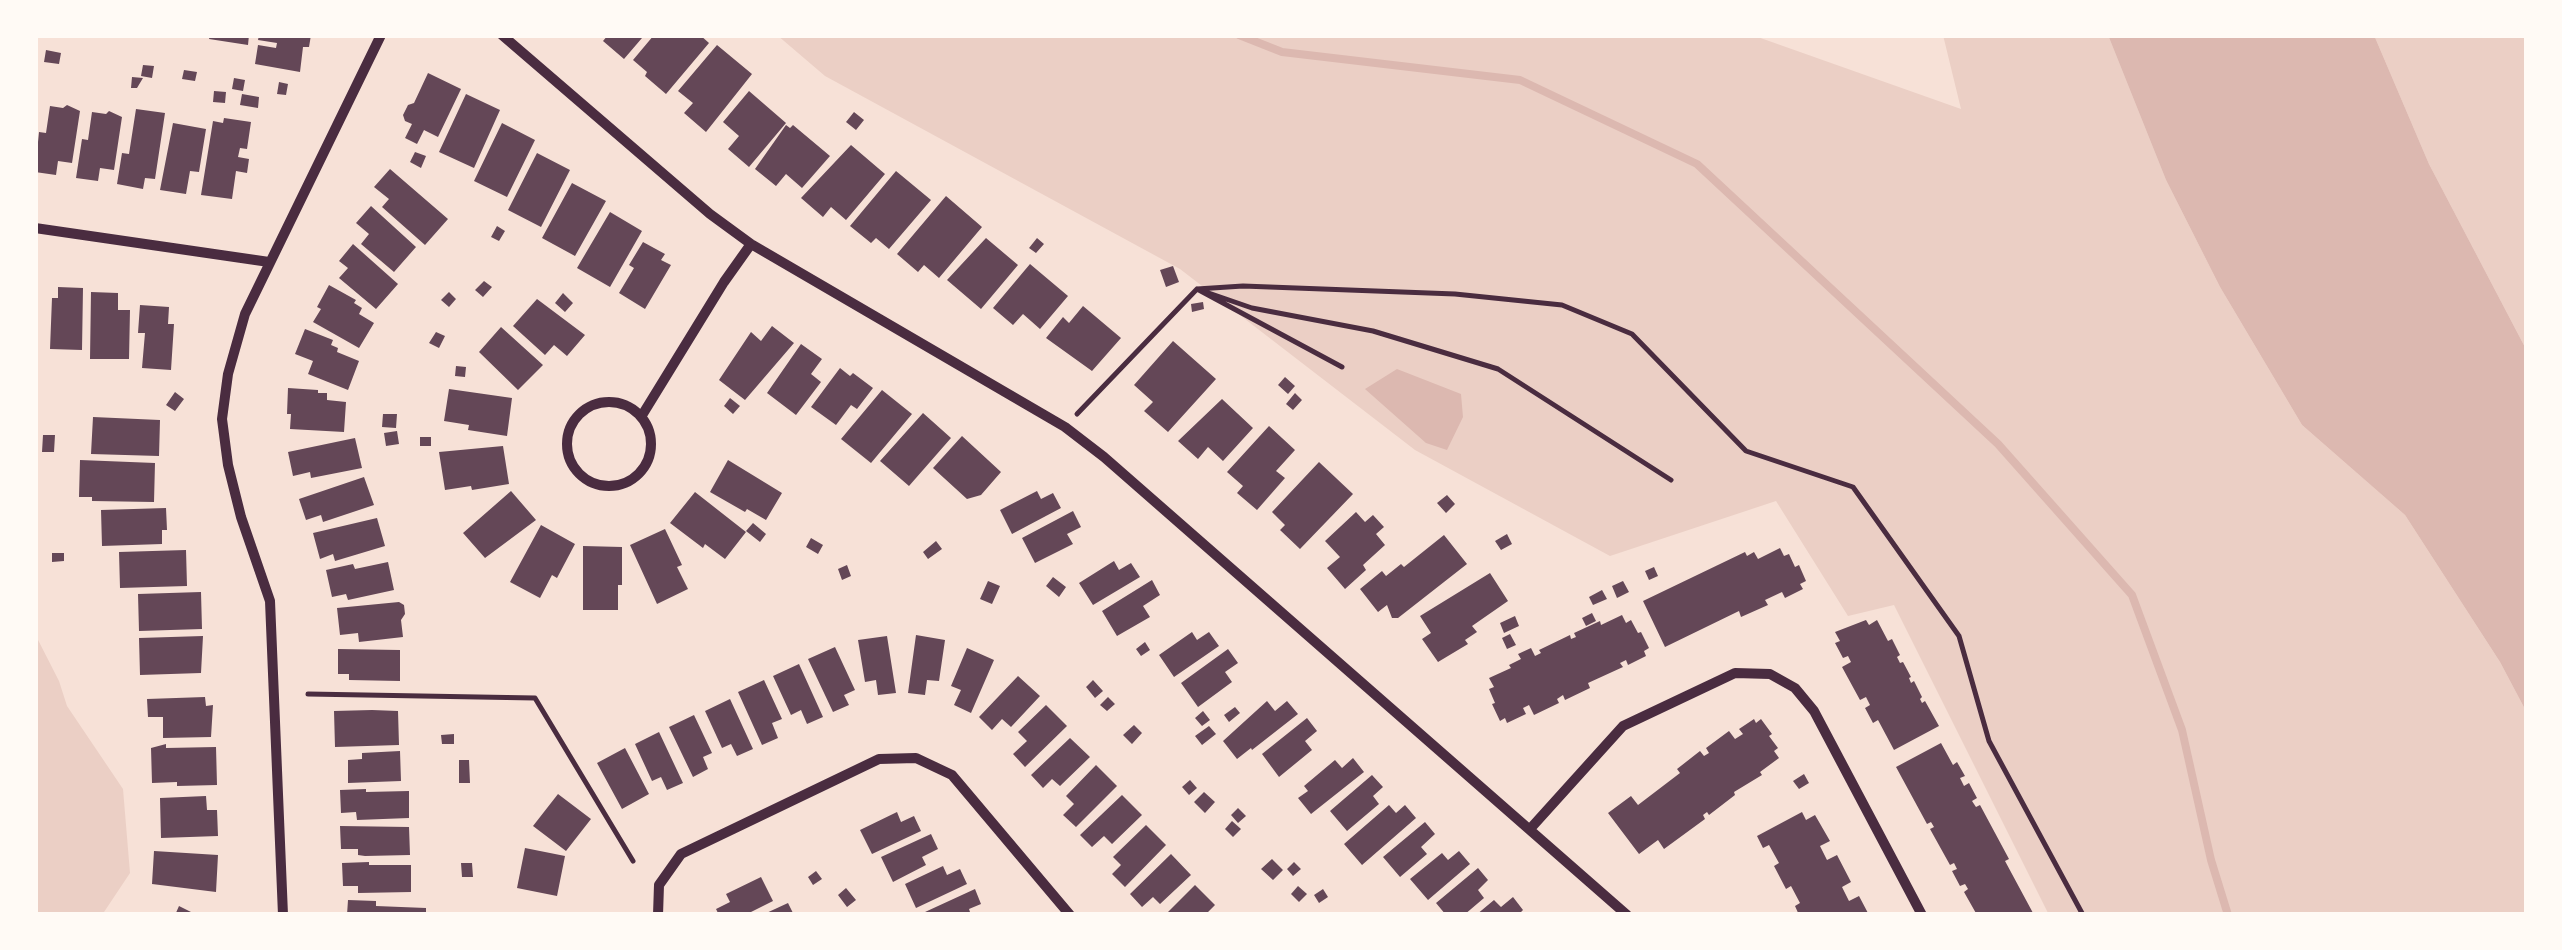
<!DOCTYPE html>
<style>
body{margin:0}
#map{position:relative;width:2562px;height:950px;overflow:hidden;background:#f7e1d7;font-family:"Nunito Sans",sans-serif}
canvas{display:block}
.frame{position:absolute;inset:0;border:38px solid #fffaf5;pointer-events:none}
</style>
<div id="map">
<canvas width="2562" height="950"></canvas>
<div class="frame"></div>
</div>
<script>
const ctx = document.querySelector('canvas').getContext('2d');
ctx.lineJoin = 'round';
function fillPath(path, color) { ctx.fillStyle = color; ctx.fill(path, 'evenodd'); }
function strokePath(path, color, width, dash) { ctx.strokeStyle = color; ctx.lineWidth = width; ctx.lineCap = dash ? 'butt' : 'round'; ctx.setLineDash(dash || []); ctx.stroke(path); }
fillPath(new Path2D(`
 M777 35H1752L1961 109 1943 35H2108L2166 180 2220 287 2302 425 2405 515 2500 662 2527 713V915H2049L1894 605 1848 616 1776 501 1610 556 1415 450 1180 269 825 76Z
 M2374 35H2527V351L2429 164Z
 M35 634 59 681 67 706 123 789 130 873 102 915H35Z`), '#ebcfc5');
fillPath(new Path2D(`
 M2108 35H2374L2429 164 2527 351V713L2500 662 2405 515 2302 425 2220 287 2166 180Z
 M1397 369 1461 394 1463 417 1447 450 1426 443 1365 389Z`), '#dcb8b0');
strokePath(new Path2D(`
 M1239 35 1282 52 1520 80 1697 164 1998 444 2132 595 2182 730 2211 860 2228 915`), '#dcb8b0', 8);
fillPath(new Path2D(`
 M210 35H249L248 45 209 39Z
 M259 35H311L309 47H303L300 72 255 64 258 45 276 48 277 43 258 40Z
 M608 35H640L642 38 624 59 603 41Z
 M654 35H700L709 43 666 94 645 76 647 72 633 60Z
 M717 45 752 74 706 132 684 113 693 103 678 91Z
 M46 50 61 53 59 64 44 62Z
 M143 65 154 66 152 78 141 76Z
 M184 70 197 72 195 81 182 79Z
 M428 73 461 89 438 137 424 130 417 144 405 138 412 124 405 121 403 115 408 105 414 103Z
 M132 77 143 78 137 88H131Z
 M234 78 245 80 243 91 232 89Z
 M279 82 288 84 286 95 277 94Z
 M214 91 226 92 225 103 213 102Z
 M749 91 786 123 749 167 728 149 739 136 723 122Z
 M242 94 259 97 258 108 240 105Z
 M466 94 500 110 474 168 439 152Z
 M67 105 80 111 72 163 58 161 56 175 35 172 39 132 46 133 50 106 63 108Z
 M136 109 165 113 155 179 145 178 143 189 117 184 122 153 129 154Z
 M109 111 122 117 114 170 100 168 98 181 76 178 82 139 88 140 92 112 106 114Z
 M854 112 864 120 856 130 846 122Z
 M224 118 251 122 247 149 240 148 238 157 249 159 247 173 236 171 232 199 201 195 213 121 223 123Z
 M173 123 206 129 199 172 190 171 186 194 160 190Z
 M502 123 535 140 507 197 474 181Z
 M786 125 790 128 793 125 830 156 802 188 786 174 776 186 755 169Z
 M851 145 885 174 846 220 831 207 823 217 801 198Z
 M415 152 426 156 421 168 410 162Z
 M537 153 570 170 541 227 508 210Z
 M390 169 448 219 425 245 382 207 389 199 374 187Z
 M896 171 931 200 889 249 876 238 871 243 850 226Z
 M572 183 606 201 575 256 542 238Z
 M946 196 982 227 939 278 924 265 918 272 897 254Z
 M371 206 416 247 394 272 361 244 369 234 356 223Z
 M610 212 642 231 610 287 577 268Z
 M497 226 505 231 499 241 491 237Z
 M986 238 1018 265 981 309 947 280Z
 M1037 238 1044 244 1036 253 1029 248Z
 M643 242 665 254 661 260 671 265 645 309 619 293 634 268 629 265Z
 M353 244 398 284 376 309 339 278 348 268 339 261Z
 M1030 264 1068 296 1040 329 1023 314 1013 325 993 308Z
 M1173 266 1179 282 1166 287 1160 270Z
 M484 281 492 287 483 297 475 290Z
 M329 285 356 300 354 303 362 308 359 314 374 323 359 348 313 322 321 309 317 307Z
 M58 287 83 288 82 350 50 349 52 298H58Z
 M91 292 118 293V310H130L129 359H90Z
 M449 292 456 299 449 307 441 300Z
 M563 293 573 303 565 312 555 303Z
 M537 299 585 335 567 356 554 345 545 355 513 326Z
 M1203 302 1204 309 1192 312 1191 304Z
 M140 305 169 307 168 324H174L171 370 142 368 145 333H138Z
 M1083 306 1121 338 1092 371 1046 338 1063 317 1069 323Z
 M772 326 794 343 745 400 719 380 751 332 761 341Z
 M501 327 543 365 518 390 479 352Z
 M305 329 333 340 331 345 338 348 337 352 359 361 348 390 308 374 313 361 295 354Z
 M436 332 445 336 439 348 429 343Z
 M1173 341 1216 379 1168 432 1144 411 1153 402 1134 385Z
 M801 344 822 359 811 374 821 382 796 415 767 393Z
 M456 366 466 367 465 377 455 376Z
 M840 368 850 376 853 373 873 388 857 409 851 405 836 425 811 407Z
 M1285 377 1295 386 1288 394 1278 385Z
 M288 388 318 390V393H327V400L346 402 344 432 290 429 291 414H287Z
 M449 389 512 398 507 436 468 430 469 425 444 421Z
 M882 390 912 414 871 463 841 439Z
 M175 392 184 399 175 411 166 405Z
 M1295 393 1302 400 1293 410 1286 404Z
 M730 398 740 406 733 414 724 406Z
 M1222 399 1253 428 1223 461 1208 447 1198 459 1178 441Z
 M923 413 951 438 909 486 880 461Z
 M383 414H397L396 428 382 427Z
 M93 417 160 420 159 456 91 454Z
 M1269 426 1295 450 1276 471 1285 478 1257 510 1237 493 1243 486 1227 472Z
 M397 431 399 444 386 446 384 433Z
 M43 435H55L54 452H42Z
 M962 436 1001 472 981 495 967 499 933 468Z
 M420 437H431V446H420Z
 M355 438 362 468 311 478 310 472 293 476 288 452Z
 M503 446 509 484 472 490 471 486 445 490 439 452Z
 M80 460 155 463 154 502 92 501V497H79Z
 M728 460 782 493 766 520 747 509 745 512 710 492Z
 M1319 462 1353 494 1300 549 1280 530 1285 525 1272 512Z
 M364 477 374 505 323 522 321 515 306 520 299 499Z
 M511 491 536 520 485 558 463 533Z
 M1037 491 1041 499 1053 493 1061 508 1012 534 1000 510Z
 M695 492 746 532 725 559 705 544 703 548 670 523Z
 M1447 495 1455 504 1446 513 1437 503Z
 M166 508 167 530H162V544L102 546 101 510Z
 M1073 511 1081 527 1067 534 1073 544 1035 563 1022 538Z
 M1356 512 1365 522 1373 515 1384 527 1376 534 1385 545 1363 565 1366 570 1345 589 1327 568 1340 557 1325 541Z
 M377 518 385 546 335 561 333 554 320 559 313 533Z
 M753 523 766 534 760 542 746 531Z
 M541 525 575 544 557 578 552 575 540 598 510 582Z
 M665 529 682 565 677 567 688 589 657 604 630 545Z
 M1507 534 1512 544 1501 550 1495 541Z
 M1444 535 1467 564 1398 618H1392L1387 605 1378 612 1360 589 1382 571 1386 576 1401 564 1404 567Z
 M811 538 823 545 818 554 806 547Z
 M936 541 942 549 928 559 923 552Z
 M583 546 622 547V585H618V610H583Z
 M1780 548 1784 556 1789 554 1795 567 1799 565 1806 581 1800 584 1803 589 1785 598 1782 592 1765 600 1768 605 1741 617 1739 611 1665 647 1643 601 1745 552 1747 556 1754 552 1758 559Z
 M186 550 187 586 120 588 119 552Z
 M52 553H64V561L52 562Z
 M1114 561 1119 570 1131 563 1140 577 1093 605 1079 583Z
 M388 562 394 590 348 600 346 594 332 597 326 570 353 564 355 569Z
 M847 565 851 576 842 580 838 569Z
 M1654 567 1658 576 1649 580 1645 571Z
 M1490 573 1508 601 1472 626 1477 632 1465 640 1468 644 1438 662 1422 639 1431 633 1420 616Z
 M1053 577 1066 587 1059 597 1046 586Z
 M1152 580 1160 595 1143 606 1150 617 1117 636 1102 611Z
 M988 581 1000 586 992 604 980 599Z
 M1623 581 1629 592 1617 598 1612 586Z
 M1602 590 1607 599 1593 605 1589 597Z
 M201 592 202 629 139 631 138 594Z
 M399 602 404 605 405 614 401 620 403 637 359 642 358 633 340 635 337 608Z
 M1592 613 1596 621 1586 626 1582 618Z
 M1622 615 1626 623 1631 620 1638 633 1641 632 1649 648 1644 651 1646 656 1628 665 1626 660 1620 663 1623 667 1588 683 1590 688 1565 700 1563 695 1557 699 1559 703 1534 715 1529 705 1523 708 1526 714 1507 723 1505 718 1500 721 1492 704 1495 703 1489 689 1494 687 1489 678 1511 668 1509 665 1521 659 1518 654 1531 648 1535 656 1541 653 1539 650 1570 635 1571 639 1576 637 1574 633 1600 621 1601 625Z
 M1515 616 1519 626 1504 633 1500 623Z
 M1866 620 1869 625 1877 620 1888 641 1892 639 1900 655 1897 657 1900 663 1903 662 1911 677 1909 678 1911 683 1914 681 1922 697 1920 699 1922 703 1925 701 1939 726 1894 750 1878 720 1873 723 1865 708 1870 705 1866 697 1860 700 1842 667 1851 662 1848 656 1843 658 1835 643 1840 641 1835 632Z
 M1192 632 1197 640 1209 632 1219 646 1174 677 1159 655Z
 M1510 634 1516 645 1507 649 1502 638Z
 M916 635 945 640 939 681 927 680 925 695 908 693Z
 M203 636 201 673 140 675 139 638Z
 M887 636 896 693 878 695 876 680 865 682 858 640Z
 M1145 642 1150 650 1141 656 1136 649Z
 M835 647 855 690 844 695 849 705 833 712 808 659Z
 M967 648 994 660 971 713 954 705 961 690 951 686Z
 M338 649 400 650V681L349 680V674H338Z
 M1228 649 1238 663 1225 672 1232 682 1198 707 1181 683Z
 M799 664 823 717 807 724 801 710 791 715 773 676Z
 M1018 676 1040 696 1011 727 1002 719 992 730 979 717Z
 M764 680 782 719 772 723 778 738 762 745 738 692Z
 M1093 680 1103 691 1095 698 1086 687Z
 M205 697 206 706 213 705 211 737 163 738V717H148L147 699Z
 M1108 697 1115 704 1107 711 1100 705Z
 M730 699 753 749 737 756 731 744 722 748 705 711Z
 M1267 701 1275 711 1287 701 1298 714 1252 750 1251 748 1237 759 1223 741Z
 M1046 705 1067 726 1025 767 1013 754 1027 741 1018 732Z
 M1235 707 1240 713 1229 722 1224 715Z
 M372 710 398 711 399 745 335 747 334 711Z
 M1203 711 1210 720 1202 726 1195 718Z
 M694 715 712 753 703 757 708 769 693 777 669 727Z
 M1307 718 1317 731 1305 741 1312 750 1279 777 1262 754Z
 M1754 719 1756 723 1761 719 1772 734 1769 736 1778 748 1774 751 1779 758 1760 772 1762 775 1734 792 1735 795 1709 815 1707 812 1703 815 1705 819 1664 849 1658 840 1639 854 1608 813 1631 796 1638 805 1680 773 1677 769 1700 751 1704 756 1709 753 1706 748 1729 731 1735 739 1743 734 1739 729Z
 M1134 725 1142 733 1132 744 1123 735Z
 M1209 726 1216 734 1202 745 1195 736Z
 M659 732 683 783 667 790 661 777 652 781 635 744Z
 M454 734V744H442L441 735Z
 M1070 738 1090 757 1060 786 1052 779 1043 788 1031 775Z
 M1941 743 1953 765 1957 762 1965 776 1960 778 1964 786 1969 783 1977 798 1972 801 1976 807 1980 805 2009 859 2005 861 2033 913 2029 915H1977L1964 892 1968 889 1965 884 1960 886 1952 871 1957 869 1954 863 1950 865 1930 829 1934 827 1931 822 1927 824 1896 767Z
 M166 744V748L216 747 217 785 177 786V782L152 783 151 748Z
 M625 748 649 794 622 809 597 763Z
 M400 751 401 781 348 783V760L362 759V753Z
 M1353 758 1364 772 1311 814 1298 798 1308 791 1304 786 1335 760 1342 768Z
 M459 760H469L470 783H459Z
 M1096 765 1117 786 1076 827 1063 815 1074 804 1066 796Z
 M1804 774 1809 783 1799 789 1793 781Z
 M1372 775 1383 787 1373 796 1379 804 1347 831 1330 811Z
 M1190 780 1197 788 1189 795 1182 787Z
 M366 789V792L409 791V818L357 820 356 812 341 813 340 790Z
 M1204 792 1215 802 1205 813 1194 802Z
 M558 794 591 819 566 851 533 826Z
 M1122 795 1142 815 1112 844 1104 836 1092 847 1080 835Z
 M206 796 207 810H217L218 836 161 838 160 798Z
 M1389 805 1396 813 1405 805 1416 818 1362 865 1344 844Z
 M1238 808 1246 816 1238 823 1231 815Z
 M897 812 901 822 914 816 921 831 872 854 860 830Z
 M1802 812 1806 820 1815 815 1830 841 1820 846 1827 860 1837 855 1851 882 1842 887 1849 901 1859 896 1869 915H1799L1795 906 1800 903 1791 886 1786 889 1774 866 1779 863 1769 845 1763 848 1757 836Z
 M1232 821 1241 829 1233 837 1225 829Z
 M1425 822 1435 834 1421 847 1427 854 1400 877 1383 857Z
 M1146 825 1166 845 1125 887 1112 874 1121 865 1113 857Z
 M340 826 409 827 410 855 365 856 358 855V849H341Z
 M931 834 938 849 922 857 926 865 893 882 881 857Z
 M525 848 565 856 557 896 517 888Z
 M154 851 218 855 216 892 152 884Z
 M1459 851 1470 864 1428 900 1410 879 1442 853 1448 860Z
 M1171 854 1191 875 1160 904 1153 897 1142 907 1130 894Z
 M1272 859 1283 870 1273 880 1261 869Z
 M369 862V865H411V892L358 893V886H343L342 863Z
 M1294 862 1301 869 1293 876 1287 869Z
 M461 863H472L473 877H462Z
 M943 866 947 875 960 869 967 884 916 908 905 884Z
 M1478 868 1488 880 1478 890 1484 898 1464 915H1446L1436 903Z
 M816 871 822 879 813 885 808 877Z
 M761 877 773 901 745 915H719L716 909 730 902 726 894Z
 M1195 885 1215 905 1205 915H1165Z
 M1298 886 1307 894 1299 902 1291 894Z
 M846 888 856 900 847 907 838 895Z
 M975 889 981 904 969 909 971 915H926L925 912Z
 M1323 889 1328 897 1319 903 1314 895Z
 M1513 897 1523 910 1518 915H1476L1494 900 1501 907Z
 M348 900 376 901V906L426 908V915H347Z
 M788 903 794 915H762Z
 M179 906 197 915H175Z`), '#644757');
strokePath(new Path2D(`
 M1342 367 1197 289 1252 308 1373 331 1498 369 1671 480
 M1077 414 1197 289 1243 286 1455 294 1562 305 1632 334 1746 451 1853 487 1959 636 1989 741 2083 915
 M308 694 535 698 633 861`), '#4a2c40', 5);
strokePath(new Path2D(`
 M502 35 710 214 751 244 1065 427 1104 457 1627 915
 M35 228 269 262
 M567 444a42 42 0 1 1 84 0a42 42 0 1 1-84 0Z
 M641 417 724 282 751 244
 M1530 829 1623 726 1735 673 1770 674 1795 688 1814 711 1922 915
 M283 915 270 601 241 517 228 465 222 419 228 374 245 314 381 35
 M658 915 659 885 681 854 879 759 916 758 952 775 1070 915`), '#4a2c40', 10);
</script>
